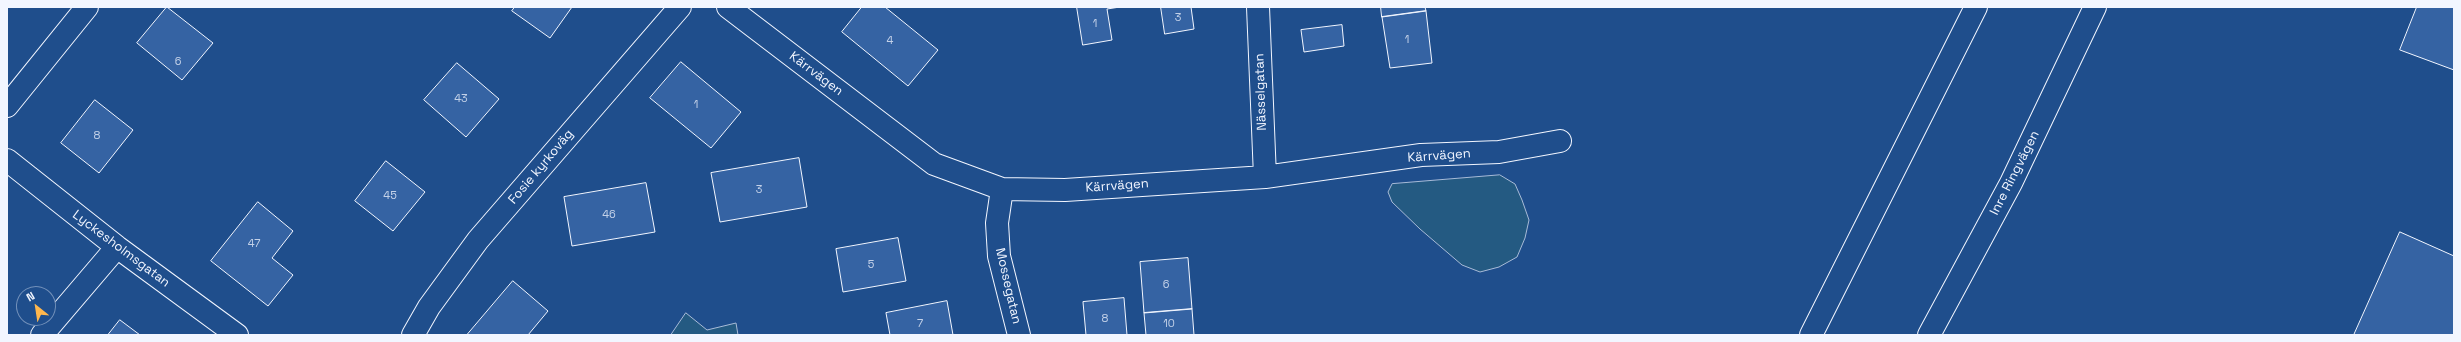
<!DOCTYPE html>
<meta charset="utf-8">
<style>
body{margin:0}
#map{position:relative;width:2461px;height:342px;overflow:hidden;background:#1f4e8c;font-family:"Space Grotesk",sans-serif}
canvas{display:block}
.frame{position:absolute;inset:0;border:8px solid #f2f6ff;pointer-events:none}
.north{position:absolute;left:16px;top:286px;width:40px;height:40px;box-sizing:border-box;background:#1f4e8c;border:1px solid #7391ba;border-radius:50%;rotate:330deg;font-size:11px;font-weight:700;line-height:16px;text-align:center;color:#f2f6ff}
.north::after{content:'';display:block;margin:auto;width:14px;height:18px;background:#ffb74d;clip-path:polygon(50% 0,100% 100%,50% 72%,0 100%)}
</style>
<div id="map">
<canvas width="2461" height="342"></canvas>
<div class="frame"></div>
<div class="north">N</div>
</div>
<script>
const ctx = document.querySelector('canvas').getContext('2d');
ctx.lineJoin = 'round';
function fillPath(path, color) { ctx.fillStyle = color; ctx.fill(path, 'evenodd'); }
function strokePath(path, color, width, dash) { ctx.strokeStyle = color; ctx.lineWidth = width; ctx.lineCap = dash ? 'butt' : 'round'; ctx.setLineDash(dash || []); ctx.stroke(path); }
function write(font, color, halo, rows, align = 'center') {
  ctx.font = font + ' "Space Grotesk",sans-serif'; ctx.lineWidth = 3; ctx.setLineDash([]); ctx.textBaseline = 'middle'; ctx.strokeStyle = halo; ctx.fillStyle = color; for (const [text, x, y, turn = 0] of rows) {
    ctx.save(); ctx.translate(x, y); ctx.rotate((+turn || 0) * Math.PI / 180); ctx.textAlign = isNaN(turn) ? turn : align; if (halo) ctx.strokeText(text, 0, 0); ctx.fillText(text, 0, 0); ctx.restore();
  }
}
const green = new Path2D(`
 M1500 175 1515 184 1522 200 1529 220 1525 238 1517 257 1499 267 1480 272 1462 265 1420 229 1392 202 1388 192 1392 184Z
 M686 313 707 330 736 323 738 335H671Z`);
fillPath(green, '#245a82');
strokePath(green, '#a8bbd7', 1);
const building = new Path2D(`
 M167 7 213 43 182 80 137 43Z
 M515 7H572L550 38 512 11Z
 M862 7H885L938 50 908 86 842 32Z
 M1077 7H1120L1107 9 1112 40 1083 45Z
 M1161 7H1191L1194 29 1165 34Z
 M1381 7H1425L1426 11 1382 17Z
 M2417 7H2454V70L2400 50Z
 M1426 11 1432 63 1390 68 1382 17Z
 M1342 25 1344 46 1304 52 1301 30Z
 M681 62 741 112 711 148 650 98Z
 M457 63 499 99 466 137 424 100Z
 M95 100 133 130 99 173 61 143Z
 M799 158 807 207 720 222 711 173Z
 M386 161 425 192 393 231 355 201Z
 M646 183 655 232 572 246 564 197Z
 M258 202 293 231 272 258 293 275 268 306 211 261Z
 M2400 232 2454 256V335H2354Z
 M898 238 906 281 843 292 836 249Z
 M1188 258 1192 309 1144 313 1140 262Z
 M513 281 548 311 528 335H467Z
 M1124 298 1127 335H1086L1083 302Z
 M947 301 953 335H890L886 313Z
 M1192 309 1194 335H1146L1144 313Z
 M120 320 140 335H108Z`);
fillPath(building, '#3563a3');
strokePath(building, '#f2f6ff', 1);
const minor = new Path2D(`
 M728 7 934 164 1002 189 1065 190 1265 177 1421 155 1499 152 1560 141
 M1258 7 1265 177
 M7 106 87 7
 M7 160 117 247 237 335
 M1002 189 997 223 999 256 1019 335
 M42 335 117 247
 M413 335 429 307 478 240 680 7`);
const motorway = new Path2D(`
 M1811 335 1976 7
 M1929 335 2011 183 2095 7`);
strokePath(minor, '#f2f6ff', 24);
strokePath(motorway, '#f2f6ff', 24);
strokePath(minor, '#1f4e8c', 22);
strokePath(motorway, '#1f4e8c', 22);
write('11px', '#c3d1e8', null, [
 ["3",1178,18],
 ["1",1095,24],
 ["1",1407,40],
 ["4",890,41],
 ["6",178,62],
 ["43",461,99],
 ["1",696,105],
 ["8",97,136],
 ["3",759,190],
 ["45",390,196],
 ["46",609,215],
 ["47",254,244],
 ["5",871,265],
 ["6",1166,285],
 ["8",1105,319],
 ["7",920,324],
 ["10",1169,324]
]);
write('13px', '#f2f6ff', '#1f4e8c', [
 ["Kärrvägen",816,74,37],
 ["Nässelgatan",1261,92,-92],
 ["Kärrvägen",1439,156,-4],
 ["Fosie kyrkoväg",541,167,-50],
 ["Inre Ringvägen",2015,173,-63],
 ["Kärrvägen",1117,186,-4],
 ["Lyckesholmsgatan",121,249,37],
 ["Mossegatan",1008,286,77]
]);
</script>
